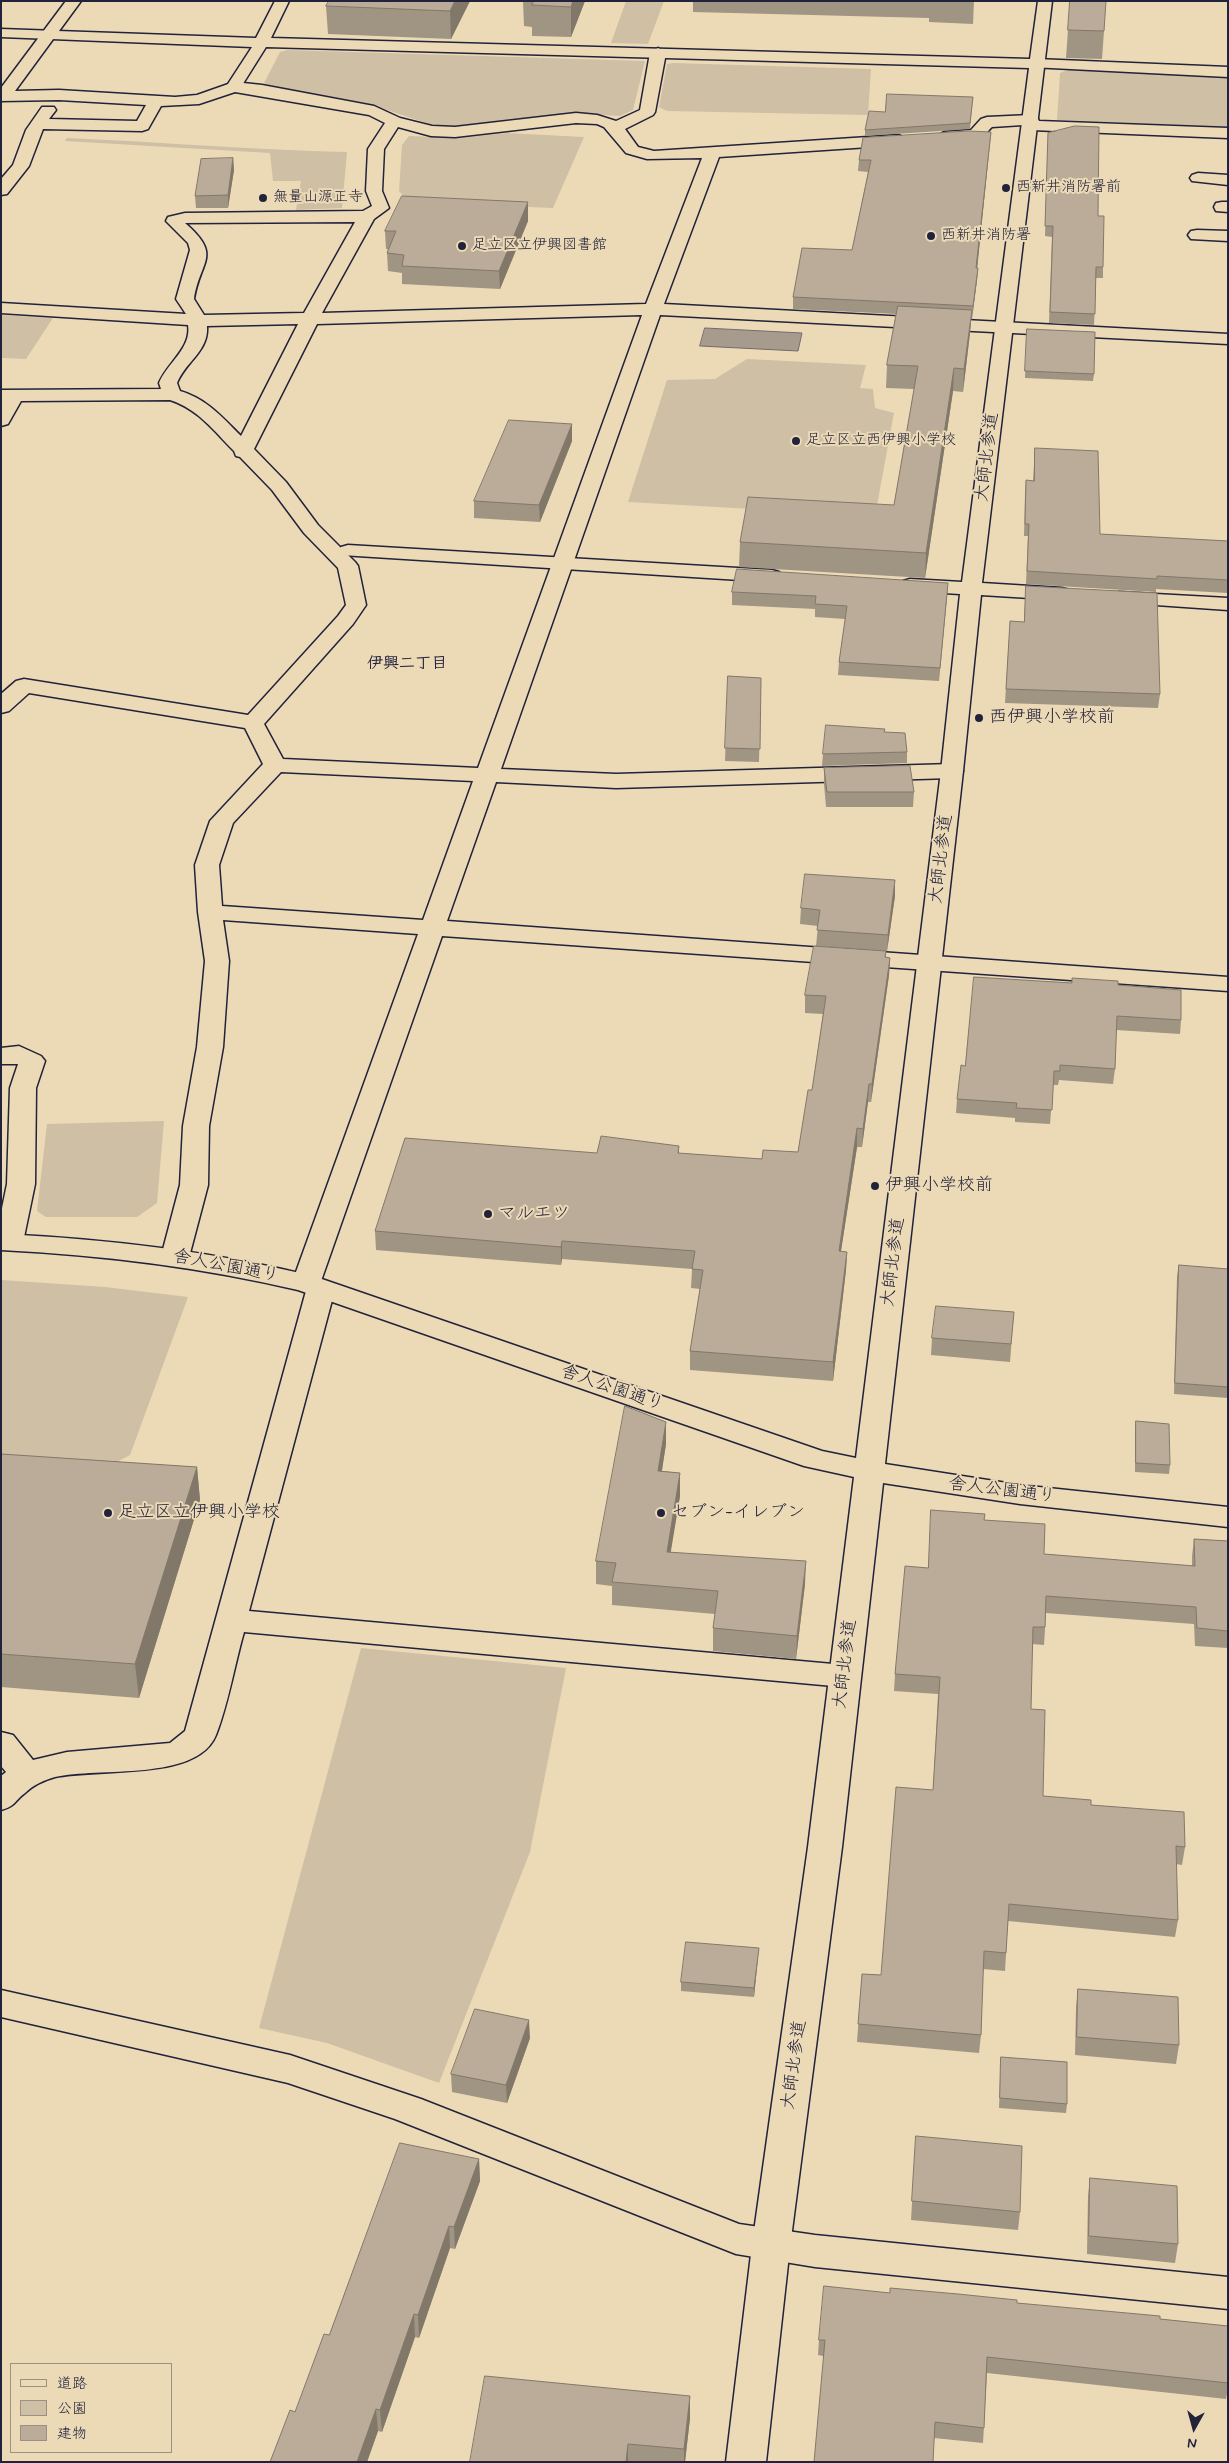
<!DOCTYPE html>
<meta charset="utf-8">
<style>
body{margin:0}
#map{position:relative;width:1229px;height:2463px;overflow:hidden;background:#ecdab7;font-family:Mynerve,"Klee One",sans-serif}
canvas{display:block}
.frame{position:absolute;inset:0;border:2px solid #22223b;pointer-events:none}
.legend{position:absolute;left:10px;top:2363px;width:162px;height:90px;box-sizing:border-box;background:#ecdab7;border:1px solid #9b9085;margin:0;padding:6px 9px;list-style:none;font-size:15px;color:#22223b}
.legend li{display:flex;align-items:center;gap:10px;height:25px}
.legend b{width:25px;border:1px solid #9b9085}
.north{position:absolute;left:1169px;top:2403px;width:50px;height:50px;-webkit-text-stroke:4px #ecdab7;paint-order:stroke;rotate:187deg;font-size:14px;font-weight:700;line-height:20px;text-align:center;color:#22223b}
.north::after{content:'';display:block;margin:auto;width:18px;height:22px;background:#22223b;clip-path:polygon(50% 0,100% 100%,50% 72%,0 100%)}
</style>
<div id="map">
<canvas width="1229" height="2463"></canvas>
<div class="frame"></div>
<ul class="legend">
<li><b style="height:6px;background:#ecdab7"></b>道路</li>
<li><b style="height:14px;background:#cfbfa5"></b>公園</li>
<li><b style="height:14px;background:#baac98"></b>建物</li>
</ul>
<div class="north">N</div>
</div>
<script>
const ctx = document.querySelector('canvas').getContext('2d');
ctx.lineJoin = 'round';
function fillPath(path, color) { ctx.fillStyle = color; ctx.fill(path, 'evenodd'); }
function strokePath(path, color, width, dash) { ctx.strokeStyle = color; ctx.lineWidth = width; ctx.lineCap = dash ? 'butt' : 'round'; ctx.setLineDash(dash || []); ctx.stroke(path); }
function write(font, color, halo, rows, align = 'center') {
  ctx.font = font + ' Mynerve,"Klee One",sans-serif'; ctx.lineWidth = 4; ctx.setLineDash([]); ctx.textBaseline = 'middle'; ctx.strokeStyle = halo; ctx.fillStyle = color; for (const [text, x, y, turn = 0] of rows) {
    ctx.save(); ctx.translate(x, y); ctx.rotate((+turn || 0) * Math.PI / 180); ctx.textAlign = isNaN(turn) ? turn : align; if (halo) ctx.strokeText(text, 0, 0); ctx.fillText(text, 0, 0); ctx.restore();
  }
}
fillPath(new Path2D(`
 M626 1H664L648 44 611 43Z
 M287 50 645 61 633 110 620 116 583 114 455 127 435 126 375 106 268 85 264 83 280 52Z
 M673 63 871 69 868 115 667 111 659 107 667 64Z
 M1068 70 1228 77V127L1057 120 1060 73Z
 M507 133 584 137 553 208 408 202 399 191 402 145 409 136 458 138Z
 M67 138C161 142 254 150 347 152L342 208 296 210 301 181H273L270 153 65 141Z
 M1 315 53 318 26 359 1 358Z
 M747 359 866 365 860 388 873 389 875 408 894 413 875 516 628 502 667 380 715 379Z
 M164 1121 157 1203 137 1217H46L37 1211 47 1124Z
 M1 1280 105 1287 188 1297 130 1455 103 1469 1 1462Z
 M361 1648 566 1668 530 1852 439 2083 327 2043 259 2028Z`), '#cfbfa5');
const water = new Path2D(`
 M705 328 802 333 798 351 700 346Z`);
fillPath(water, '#a79b8d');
strokePath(water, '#726b6c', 1);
const street = new Path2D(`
 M66 1H81L15 91 59 90 175 97 197 95 234 82 262 85 374 106 400 118 432 126 455 127 576 113 597 115 616 121 640 110 650 53 658 48 666 53 655 112 653 115 625 129 638 147 654 151 899 135 907 140 899 145 719 157 664 304 1228 334V344L660 315 501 769 616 774 952 764 960 766 963 771 960 776 952 778 616 788 496 782 447 921 1228 977V991L442 936 321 1281 331 1283 335 1289 249 1611 844 1665 855 1668 860 1676 855 1684 844 1687 244 1632C235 1663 228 1705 216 1735 197 1782 98 1767 55 1777 44 1780 33 1785 25 1793 14 1801 16 1806 1 1810V1776L6 1772 1 1766V1732L13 1735 33 1760 67 1752 170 1743 185 1731 306 1291 296 1289 292 1283 418 934 223 920 229 961 223 1047 209 1126 208 1185 189 1257 185 1263 175 1265 165 1263 161 1257 180 1185 183 1126 197 1047 205 961 198 912 195 865 210 821 263 764 245 728 29 693 9 711 1 713V694L16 681 24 679 248 715 338 616 346 605 338 568 304 533 272 490 240 457 236 456 234 451C214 431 198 409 170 400L21 401 8 424 1 426V390L161 389 159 383C167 363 192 348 188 325L1 313V303L186 314 176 299 190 250 188 243 166 221 168 217 185 213 363 211 372 206 366 191 368 149 385 123 369 115 235 92 199 104 161 106 148 129 142 131 43 129 29 166 7 194 1 195V179L13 165 26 130 42 107H54L56 110 49 119 137 121 146 105 59 100 1 101V88ZM576 123 597 124 604 127 626 153 647 159 702 158 646 304 322 313 374 219 389 208 382 191 384 149 398 127 431 136 455 137ZM355 222 304 313 204 315 194 299C200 260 223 256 185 223ZM642 315 478 768 283 759 264 724 353 624 366 605 358 566 355 562 318 525 286 482 254 449 317 324ZM298 324 241 436C222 417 207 399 180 391L177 383C186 361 209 351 207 326ZM281 772 473 781 423 920 222 906 219 865 233 823Z
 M1036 59 1228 67V77L1031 67 1028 64 1031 61Z
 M1031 115 1037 117 1039 121 1228 128V138L1031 130 1023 125 992 127C988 130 985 137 980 139 973 142 941 143 936 137L944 132 971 130 981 119 987 117Z
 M1198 173 1228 175V185L1192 181 1190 178 1192 175Z
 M1222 202H1228V212L1216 211 1214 207 1216 203Z
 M1197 230 1228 231V241L1191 239 1188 235 1191 231Z
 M19 1046 41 1056 45 1061 36 1088 35 1184 23 1242 19 1248 9 1250 1 1248V1213L7 1184 10 1088 18 1064H1V1048Z
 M1 1990 290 2055 421 2099 739 2224 815 2235 1228 2277V2309L815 2267 736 2254 395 2119 288 2083 1 2017Z`);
const secondary = new Path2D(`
 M275 1H289L271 38 1030 59 1038 1H1052L982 583 1062 588 1069 590 1072 594 1069 598 1062 600 981 595 963 771 885 1464 1020 1485 1228 1507V1527L1020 1504 883 1483 842 1847 790 2246 766 2462H726L752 2246 808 1847 854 1477 804 1466 298 1290C200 1267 101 1255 1 1250V1234C107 1239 213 1251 316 1277L822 1451 856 1458 941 771 960 594 910 591 903 589 900 585 903 581 910 579 962 582 1029 68 266 47 239 90 234 92 226 87 252 47 1 37V29L256 38Z
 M348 545 772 570 779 572 782 576 779 580 772 582 341 555 338 551 341 547Z
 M1119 592 1228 598V610L1112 602 1109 598 1112 594Z`);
strokePath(street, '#22223b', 3);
strokePath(secondary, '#22223b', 3);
fillPath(street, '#ecdab7');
fillPath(secondary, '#ecdab7');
fillPath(new Path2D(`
 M470 1 451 39 328 34 326 6Z
 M523 1H585L571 37 532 36V27L524 26Z
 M693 1H974L973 24 929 22V18L693 12Z
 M1070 1 1104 31 1102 59 1066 58Z
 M973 97 970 129 865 136V130L885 112Z
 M991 132 977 268H978L977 280 972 319 971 318 970 333 963 392 953 391 925 578 739 567 740 542 894 505 914 389 886 388 887 365 896 314 793 309V297L852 250 868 172 858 171 859 160Z
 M1048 133 1098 216 1103 267V278H1096L1094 325 1049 323 1052 237 1045 236Z
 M233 158 234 170 228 208H196L195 196Z
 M528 202V221L500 289 402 284V273L388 271 387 253 388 249H386L385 231Z
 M1027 329 1094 374 1093 381 1025 378Z
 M572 424V441L540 522 474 518V501Z
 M1035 448 1100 534 1228 541V593L1156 589V592L1026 584 1028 536H1024L1025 493 1026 480 1033 481Z
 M1026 586 1160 694 1158 708 1005 703 1010 621 1024 622Z
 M732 592 947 596 939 681 838 675 839 662 845 619 815 617V609L732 605Z
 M728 676 761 678 759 762 725 761Z
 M885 732 907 752V763L822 766 823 754Z
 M824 768 914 792 913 807H826L824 784Z
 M895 880V896L887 951 816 946 818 926 800 924 801 908Z
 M886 951V957L890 958 889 975 871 1102H868L862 1147H857L841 1251 847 1252 846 1270 833 1381 690 1370V1351L700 1289 691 1288 692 1269 562 1259 561 1265 376 1250 375 1231 597 1153 679 1146V1153L762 1159 798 1152 812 1090 823 1014 805 1013V995Z
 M1072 983 1118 985 1181 1020 1180 1034 1116 1030 1115 1069 1113 1084 1059 1080 1058 1085H1053L1050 1124 1015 1122V1118L956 1113 957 1099 965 1066Z
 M1179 1265 1228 1269V1398L1174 1394 1177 1276Z
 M1014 1312 1010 1362 931 1355 932 1338Z
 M1136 1421 1170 1465 1169 1474 1135 1472V1430Z
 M666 1422V1444L662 1471 680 1473V1496L670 1552 805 1584 796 1659 713 1651V1628L715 1614 612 1605V1586L596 1584V1561Z
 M1 1454 197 1467 200 1500 139 1698 1 1687Z
 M984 1520 1044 1554 1192 1566V1556L1194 1539 1228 1541V1648L1195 1646 1194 1624 1046 1613 1044 1645 1032 1644 1031 1709 1043 1796 1091 1805 1185 1847 1182 1865 1176 1864 1178 1920 1175 1937 1008 1921 1005 1971 983 1969 981 2035 979 2053 857 2042 862 1974 881 1975 933 1790 938 1694 894 1691 895 1674Z
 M758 1957 754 1997 681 1991V1982Z
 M1078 1989 1179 2045 1176 2064 1075 2055 1076 2007Z
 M530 2038 507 2103 452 2092 451 2074Z
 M1001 2057 1067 2104 1066 2113 999 2108Z
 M916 2136 1020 2212 1018 2230 911 2220Z
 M479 2159 480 2181 455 2249 450 2248 419 2338 415 2337 382 2432 378 2431 367 2462H270L295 2412 329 2335Z
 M1090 2178 1178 2244 1175 2263 1087 2254 1088 2196Z
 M890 2293 1017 2303 1160 2319 1228 2326V2389L1226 2399 987 2373 983 2443 934 2438 823 2356 818 2355 819 2340Z
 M690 2396V2418L685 2462H470Z`), '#a09483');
fillPath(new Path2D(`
 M455 1H470L451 39 450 11Z
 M573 1H585L571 37V7Z
 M991 132 990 143 976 280V268Z
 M233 158 234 170 228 208V195Z
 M528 202V221L500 289 499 271Z
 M978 268 977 280 972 319 973 306Z
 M972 310 970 333 963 392 964 369Z
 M954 368 953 391 925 578 926 553Z
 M572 424V441L540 522 539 505Z
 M948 583 947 596 939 681 940 668Z
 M895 880V896L887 951 888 935Z
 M890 958 889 975 871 1102 872 1084Z
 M869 1084 868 1102 862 1147 863 1129Z
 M857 1128V1147L838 1270 839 1251Z
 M562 1241V1259L561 1265V1247Z
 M847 1252 846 1270 833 1381V1362Z
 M666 1422V1444L658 1494V1471Z
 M197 1467 200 1500 139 1698 135 1664Z
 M680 1473V1496L667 1575V1552Z
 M806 1561 805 1584 796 1659 797 1636Z
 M759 1948 758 1957 754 1997V1988Z
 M529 2020 530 2038 507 2103 506 2085Z
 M479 2159 480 2181 455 2249 454 2227Z
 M449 2226 450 2248 419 2338 418 2315Z
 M414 2314 415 2337 382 2432 380 2410Z
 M690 2396V2418L685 2462H684V2449Z
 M376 2409 378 2431 367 2462H357Z
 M628 2444V2462H626Z`), '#82786a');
const building = new Path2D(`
 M329 1H455L450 11 326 6Z
 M534 1H573L571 7 532 5Z
 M1070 1H1106L1104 31 1068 30Z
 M887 94 973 97 970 123 865 130 869 111 885 112Z
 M1075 126 1099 127 1098 216H1104L1103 267H1096L1095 314 1050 312 1053 226H1045L1048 133Z
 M969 131 991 132 976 268H978L973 306 793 297 802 248 852 250 871 160H859L863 138Z
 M233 158 228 195 195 196 201 159Z
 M402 196 528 202 499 271 402 266 404 255 387 253 396 231H385Z
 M898 306 972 310 964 369 954 368 926 553 740 542 748 497 894 505 918 366 887 365Z
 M1027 329 1095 332 1094 374 1025 371Z
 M509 420 572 424 539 505 474 501Z
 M1035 448 1098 451 1100 534 1228 541V580L1157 576V579L1027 571 1029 524H1025L1026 480 1034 481Z
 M737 569 948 583 940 668 839 662 847 606 815 604 816 596 732 592Z
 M1026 586 1157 593 1160 694 1006 689 1010 621 1024 622Z
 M728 676 761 678 760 749 725 748Z
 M826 725 885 729 884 732 905 733 907 752 823 754Z
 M910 766 914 792H827L824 768Z
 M805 874 895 880 888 935 817 930 820 910 801 908Z
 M814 946 886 951 885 957 890 958 872 1084H869L863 1129 857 1128 839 1251 847 1252 833 1362 690 1351 703 1270 692 1269 695 1251 562 1241 561 1247 375 1231 405 1138 597 1153 601 1136 679 1146 678 1153 762 1159 763 1150 798 1152 808 1090H812L826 996 805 995Z
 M974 977 1072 983V978L1118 981V985L1181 990V1020L1117 1016 1115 1069 1060 1065V1071H1054L1052 1110 1016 1108 1017 1103 957 1099 961 1065 965 1066Z
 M1179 1265 1228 1269V1387L1175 1383Z
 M936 1306 1014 1312 1011 1344 932 1338Z
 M625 1406 666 1422 658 1471 680 1473 667 1552 806 1561 797 1636 713 1628 718 1591 612 1582 616 1563 596 1561Z
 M1136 1421 1169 1424 1170 1465 1136 1463Z
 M1 1454 197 1467 135 1664 1 1654Z
 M931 1510 985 1514 984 1520 1045 1524 1044 1554 1195 1566 1194 1539 1228 1541V1631L1197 1628 1196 1607 1046 1596 1045 1627H1033L1031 1709 1045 1710 1043 1796 1091 1800V1805L1184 1812 1185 1847 1176 1846 1178 1920 1009 1904 1006 1953 984 1951 981 2035 858 2024 862 1974 881 1975 896 1787 933 1790 940 1677 895 1674 905 1566 928 1568Z
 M686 1942 759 1948 754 1988 681 1982Z
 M1078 1989 1178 1997 1179 2045 1077 2037Z
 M475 2009 529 2020 506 2085 451 2074Z
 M1001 2057 1067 2062V2104L1000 2098Z
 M916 2136 1022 2146 1020 2212 912 2201Z
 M400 2143 479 2159 454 2227 449 2226 418 2315 414 2314 380 2410 376 2409 357 2462H270L290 2410 295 2412 324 2334 329 2335Z
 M1090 2178 1177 2186 1178 2244 1089 2236Z
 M824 2286 890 2293V2288L958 2294 1017 2300V2303L1160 2316V2319L1228 2326V2383L987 2357 984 2428 935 2422 933 2462H814L825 2340H819Z
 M485 2376 690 2396 684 2449 628 2444 626 2462H470Z`);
fillPath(building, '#baac98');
strokePath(building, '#82786a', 1);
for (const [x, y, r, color] of [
 [1006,188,5,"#22223b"],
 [263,198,5,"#22223b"],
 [931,236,5,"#22223b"],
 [462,246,5,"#22223b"],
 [796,441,5,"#22223b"],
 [979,718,5,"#22223b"],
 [875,1186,5,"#22223b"],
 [488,1214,5,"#22223b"],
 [108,1513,5,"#22223b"],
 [661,1513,5,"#22223b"]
]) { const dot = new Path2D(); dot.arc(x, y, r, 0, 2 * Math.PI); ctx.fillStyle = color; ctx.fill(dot); strokePath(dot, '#ecdab7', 2); }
write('15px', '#22223b', '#ecdab7', [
 ["西新井消防署前",1016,188],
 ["無量山源正寺",273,198],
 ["西新井消防署",941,236],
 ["足立区立伊興図書館",472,246],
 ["足立区立西伊興小学校",806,441]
], 'left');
write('bold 16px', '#22223b', '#ecdab7', [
 ["伊興二丁目",407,665]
]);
write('18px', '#22223b', '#ecdab7', [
 ["大師北参道",988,457,-83],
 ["大師北参道",942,859,-83],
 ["大師北参道",894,1262,-83],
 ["舎人公園通り",226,1267,11],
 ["舎人公園通り",612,1389,19],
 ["舎人公園通り",1002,1491,7],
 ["大師北参道",846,1664,-83],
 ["大師北参道",795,2065,-82]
]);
write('18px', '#22223b', '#ecdab7', [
 ["西伊興小学校前",989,718],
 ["伊興小学校前",885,1186],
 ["マルエツ",498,1214],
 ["足立区立伊興小学校",118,1513],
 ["セブン-イレブン",671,1513]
], 'left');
</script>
